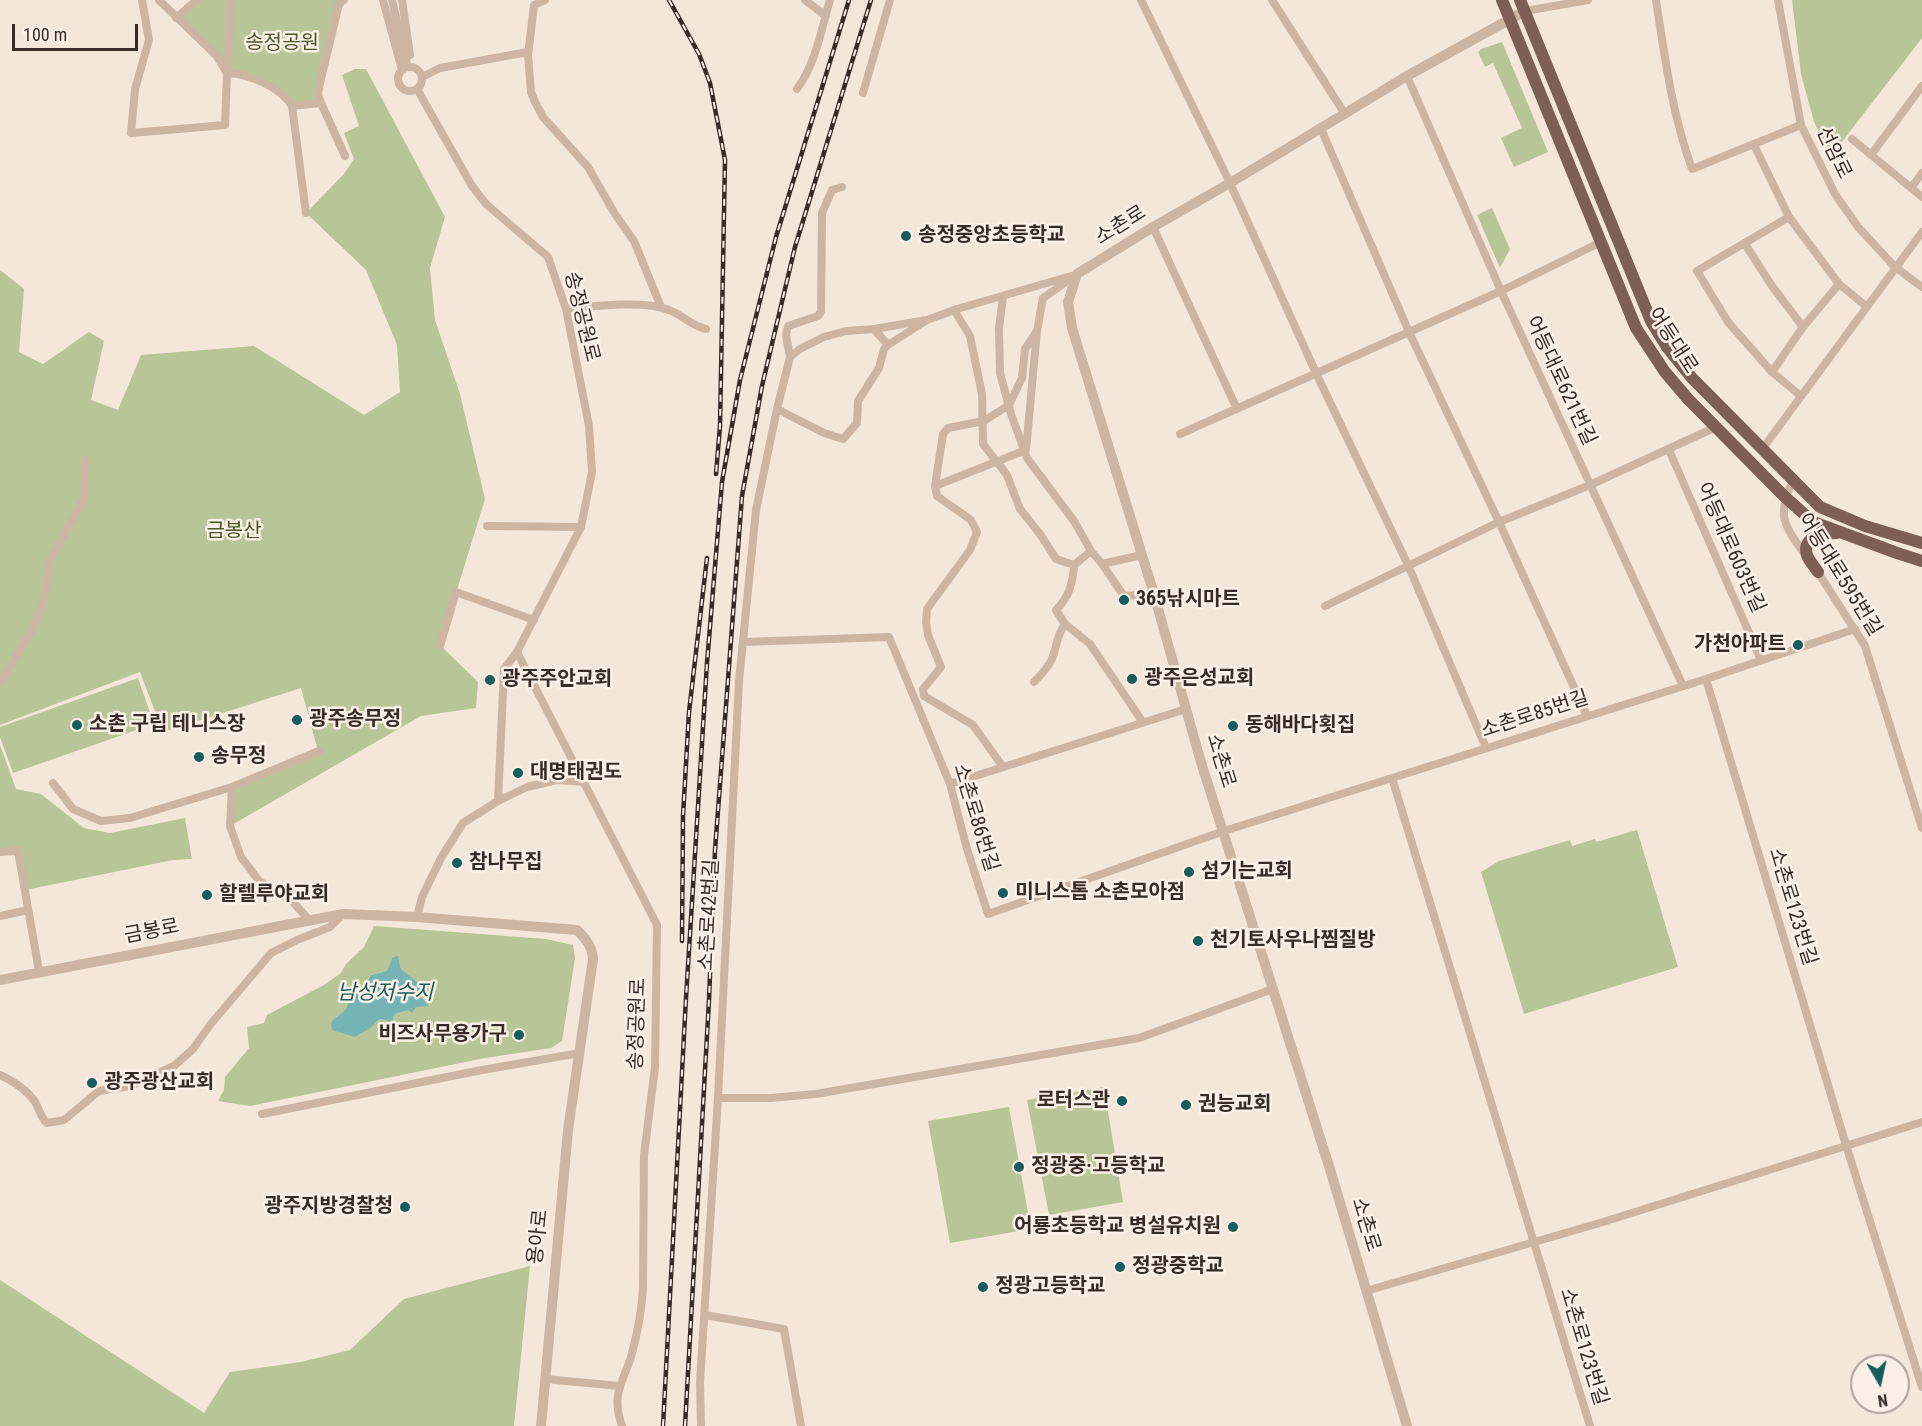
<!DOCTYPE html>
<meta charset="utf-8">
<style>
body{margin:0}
#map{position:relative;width:1922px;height:1426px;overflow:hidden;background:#f4e6d9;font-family:"Roboto Condensed",sans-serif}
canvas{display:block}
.north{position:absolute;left:1850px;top:1354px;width:60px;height:60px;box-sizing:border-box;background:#fbf0e6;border:2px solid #ada199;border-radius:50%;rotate:171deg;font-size:16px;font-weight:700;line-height:24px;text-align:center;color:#382b26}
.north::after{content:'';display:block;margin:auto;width:21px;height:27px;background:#175d5e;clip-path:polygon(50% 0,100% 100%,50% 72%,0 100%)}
.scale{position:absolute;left:12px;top:24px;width:126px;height:27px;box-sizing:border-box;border:3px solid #382b26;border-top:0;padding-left:8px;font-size:18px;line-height:21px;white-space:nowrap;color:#382b26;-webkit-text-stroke:4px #fbf0e6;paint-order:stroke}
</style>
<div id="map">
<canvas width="1922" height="1426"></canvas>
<div class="north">N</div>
<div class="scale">100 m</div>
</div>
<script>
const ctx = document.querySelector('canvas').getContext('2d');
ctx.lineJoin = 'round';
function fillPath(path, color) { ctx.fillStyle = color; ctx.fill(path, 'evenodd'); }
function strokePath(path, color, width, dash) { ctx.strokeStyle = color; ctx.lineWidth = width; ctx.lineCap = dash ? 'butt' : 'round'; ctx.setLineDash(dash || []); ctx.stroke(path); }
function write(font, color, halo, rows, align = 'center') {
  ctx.font = font + ' "Roboto Condensed","Noto Sans KR",sans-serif'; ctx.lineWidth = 5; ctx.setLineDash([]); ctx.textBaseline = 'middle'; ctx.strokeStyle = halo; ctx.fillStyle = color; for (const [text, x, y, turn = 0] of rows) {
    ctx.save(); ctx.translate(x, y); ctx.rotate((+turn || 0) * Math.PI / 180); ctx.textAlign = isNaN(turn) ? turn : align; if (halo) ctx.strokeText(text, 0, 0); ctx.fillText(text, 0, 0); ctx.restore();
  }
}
fillPath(new Path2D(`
 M197 0H344L320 83 321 103 292 106 257 80 227 73 176 18Z
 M1792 0H1922V38L1831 156 1814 122 1801 74Z
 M1502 42 1548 152 1514 167 1501 138 1522 128 1493 63 1485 67 1478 52 1481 49Z
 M355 69H366L445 217 430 268 435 320 460 394 485 499 440 645 478 682 476 708 421 716 230 826 232 787 318 751 301 688 163 732 140 672 0 725V270L24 289 19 352 43 364 89 332 104 341 91 400 118 410 141 355 254 346 364 415 400 392 397 345 366 270 306 213 343 175 354 159 344 133 359 126 342 75Z
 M1492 208 1510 249 1500 268 1477 215Z
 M138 678 154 724 13 773 0 737V727Z
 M0 745 16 789 41 794 84 828 110 833 185 818 192 859 173 860 25 890 18 852 0 851Z
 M1637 830 1678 967 1524 1014 1481 872 1499 861 1570 840 1572 846 1595 839 1596 842Z
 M374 926 546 939 573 945 575 958 562 1041 551 1048 485 1058 250 1106 218 1101 224 1090 225 1077 249 1048 247 1027 264 1023 267 1015 324 985 341 973 346 964 364 947ZM398 956 401 969 419 983 424 982 421 996 427 1001 416 1007 395 1014 390 1022 380 1019C367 1032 349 1034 332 1030L337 1016 345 1012 371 975 387 971 392 958Z
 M1104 1087 1123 1202 1049 1215 1027 1100Z
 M1009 1107 1031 1229 950 1243 928 1121Z
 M530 1266 514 1426H0V1280L204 1413 230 1372 301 1362 350 1350 404 1299Z`), '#b8c597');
fillPath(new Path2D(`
 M396 956H398L401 969 419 983 424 982 421 996 429 1006 416 1007 412 1013 408 1010 395 1014 391 1022 380 1019 370 1028 355 1037 332 1030 331 1023C342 1009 350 1015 348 993L361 991 371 975 387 971 392 958Z`), '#75b4b4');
strokePath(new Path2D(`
 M142 0 149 40 135 89 131 133 225 125 227 73 216 55 159 0
 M231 0 227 73C250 74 280 87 292 106L321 103 318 94 320 83 339 4 344 0
 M383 0 402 70
 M392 0 407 64
 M402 0 410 55
 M545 0 534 5 528 55 531 92 535 102 543 117 588 167 615 214 634 241 661 307
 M805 0 826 16
 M1141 0 1230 183 1316 373 1408 565 1486 748
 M1272 0 1345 114
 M1656 0C1665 58 1672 114 1692 169L1801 125
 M1778 0 1801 125 1835 194 1858 227 1895 267 1922 287
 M1525 11 1588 0
 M176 18 197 0
 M398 79a12 12 0 1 1 24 0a12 12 0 1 1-24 0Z
 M1407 76 1501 291 1683 686
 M422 77 440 68 528 52
 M417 89 472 186 486 204 548 257 566 309 589 426 592 472 581 527 517 652 657 925 655 1067 644 1155 643 1287C642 1310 637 1335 631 1357 622 1384 611 1396 622 1426
 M797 89C816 63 821 30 830 0
 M863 93 890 0
 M321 103 345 156
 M292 106 306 213
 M1321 129 1409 332 1499 522 1587 716
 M1852 139 1922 197
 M1754 145 1789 217 1839 284 1867 307
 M1871 155 1922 86
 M1911 188 1922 173
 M1789 217 1697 271 1728 322 1772 372 1801 396
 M1153 227 1237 409
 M1745 244 1772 286 1803 327
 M1003 296 999 329 1000 373 1011 414 1027 458 1074 521 1091 551
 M566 309C594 306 644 300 669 310 683 315 691 326 706 329
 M954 310 970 336 982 394 983 444 1007 475 1020 509 1040 534 1056 559 1074 565C1073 583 1069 597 1056 610L1065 624 1090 644 1142 721
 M874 329 927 320 957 309 1071 276
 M888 345 884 349 879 368 858 401 857 423 843 439 824 433 777 409 790 357 800 349 824 337 846 331 874 329 888 345 927 320
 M790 357 786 335 788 326 818 316 821 312 822 213 832 190 842 187
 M1772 372 1803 327 1839 284
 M1180 434 1501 291 1601 242
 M1763 448 1922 232
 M1669 450 1761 660
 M1794 479C1775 515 1784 525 1806 556
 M935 486 1026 450 1037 331 1043 298 1077 274
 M487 526 581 527
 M1102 564 1124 596 1154 594
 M1074 565 1091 551 1102 564 1142 555
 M1816 569 1865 646 1922 828
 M1325 606 1499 522 1590 485 1716 427
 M743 642 889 637 950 784 967 849 988 914 1224 831 1706 679 1855 629
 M440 646 456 592 534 620
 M1706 679 1846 1145 1922 1387
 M1034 682C1041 675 1048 668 1052 659 1058 644 1055 639 1065 624
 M0 683 32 630 43 604 51 558 84 499 85 460
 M1003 767 973 725 924 696 923 689 941 667 928 635 926 622 927 609 970 550 977 532 971 520 937 496 935 486 943 434 948 428 984 421 1009 405 1022 378 1025 349 1037 331
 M1392 778 1590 1426
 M53 783 73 809 101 821 130 818 232 787 319 751
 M950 784 1186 709
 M232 787 230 826 241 857 259 881 292 901 310 921
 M498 801 504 669 517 652
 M0 852 18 851 39 971
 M0 916 28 910
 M417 917 422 897 441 858 463 823 498 801 527 787 557 780 585 782
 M0 1075C13 1081 27 1090 35 1102 40 1110 40 1117 47 1123L64 1120 99 1091 130 1086 174 1066 193 1049 210 1025 271 953 297 940 330 927 343 914
 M718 1098H771L816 1094 1139 1038 1273 989
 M262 1114 482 1070 580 1053
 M1366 1291 1603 1222 1922 1122
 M705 1315 784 1329 801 1426
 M545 1379 619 1386
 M701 1426 700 1382 718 1098 739 681 756 510 777 409`), '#cdb5a4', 8);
strokePath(new Path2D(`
 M0 980 343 914 417 917 577 930C586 939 592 946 593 959L568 1130 541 1426
 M1407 1426 1329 1166 1200 759 1154 594 1072 328 1068 302 1077 274 1153 227 1230 183 1407 76 1525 11`), '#cdb5a4', 10);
strokePath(new Path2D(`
 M1502 0 1636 328 1665 372 1688 399 1785 497 1813 522 1897 553 1922 561
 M1520 0 1651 321 1667 347 1692 378 1820 507 1865 526 1922 543
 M1818 572C1815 567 1809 561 1807 555 1801 536 1825 533 1837 533`), '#7c6056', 12);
const rail = new Path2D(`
 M669 0 699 54 710 83 725 160 720 426 716 474
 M682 941 683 816 689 712 707 558
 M663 1426 686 998 707 663 722 482 740 380 776 237 849 0
 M685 1426 709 1000 715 850 742 496 762 386 795 247 871 0`);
strokePath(rail, '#382b26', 4.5);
strokePath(rail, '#fbf0e6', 2, [7]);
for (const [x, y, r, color] of [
 [906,236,6,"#175d5e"],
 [1124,600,6,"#175d5e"],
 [1798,645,6,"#175d5e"],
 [1132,679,6,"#175d5e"],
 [490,680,6,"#175d5e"],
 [297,720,6,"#175d5e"],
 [77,725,6,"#175d5e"],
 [1233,726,6,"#175d5e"],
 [199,757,6,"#175d5e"],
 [518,773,6,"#175d5e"],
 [457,863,6,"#175d5e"],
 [1189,872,6,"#175d5e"],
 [1003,893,6,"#175d5e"],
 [207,895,6,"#175d5e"],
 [1198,941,6,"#175d5e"],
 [519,1035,6,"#175d5e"],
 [92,1083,6,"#175d5e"],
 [1122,1101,6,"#175d5e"],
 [1186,1105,6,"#175d5e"],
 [1019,1167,6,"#175d5e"],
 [405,1207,6,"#175d5e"],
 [1233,1227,6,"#175d5e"],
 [1120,1267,6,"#175d5e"],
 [983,1287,6,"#175d5e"]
]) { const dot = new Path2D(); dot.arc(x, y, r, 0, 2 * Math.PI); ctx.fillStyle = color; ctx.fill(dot); strokePath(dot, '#fbf0e6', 2); }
write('20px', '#495927', '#fbf0e6', [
 ["송정공원",282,44],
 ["금봉산",234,532]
]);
write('20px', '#382b26', '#fbf0e6', [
 ["선암로",1833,153,64],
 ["소촌로",1121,226,-32],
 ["송정공원로",581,317,76],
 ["어등대로",1672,341,57],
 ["어등대로621번길",1560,381,65],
 ["어등대로603번길",1730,548,66],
 ["어등대로595번길",1839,575,58],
 ["소촌로85번길",1535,715,-18],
 ["소촌로",1220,761,73],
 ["소촌로86번길",975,818,73],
 ["소촌로123번길",1792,907,73],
 ["소촌로42번길",710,915,-87],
 ["금봉로",152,932,-11],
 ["송정공원로",638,1024,-88],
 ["소촌로",1365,1225,73],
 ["용아로",539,1237,-84],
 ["소촌로123번길",1583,1347,73]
]);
write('bold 20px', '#382b26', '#fbf0e6', [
 ["송정중앙초등학교",918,236],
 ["365낚시마트",1136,600],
 ["가천아파트",1786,645,"right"],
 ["광주은성교회",1144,679],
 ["광주주안교회",502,680],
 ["광주송무정",309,720],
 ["소촌 구립 테니스장",89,725],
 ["동해바다횟집",1245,726],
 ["송무정",211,757],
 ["대명태권도",530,773],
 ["참나무집",469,863],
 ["섬기는교회",1201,872],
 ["미니스톱 소촌모아점",1015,893],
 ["할렐루야교회",219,895],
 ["천기토사우나찜질방",1210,941],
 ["비즈사무용가구",507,1035,"right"],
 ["광주광산교회",104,1083],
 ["로터스관",1110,1101,"right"],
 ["권능교회",1198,1105],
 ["정광중·고등학교",1031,1167],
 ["광주지방경찰청",393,1207,"right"],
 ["어룡초등학교 병설유치원",1221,1227,"right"],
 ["정광중학교",1132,1267],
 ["정광고등학교",995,1287]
], 'left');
write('italic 21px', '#175d5e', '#fbf0e6', [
 ["남성저수지",385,994]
]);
</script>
